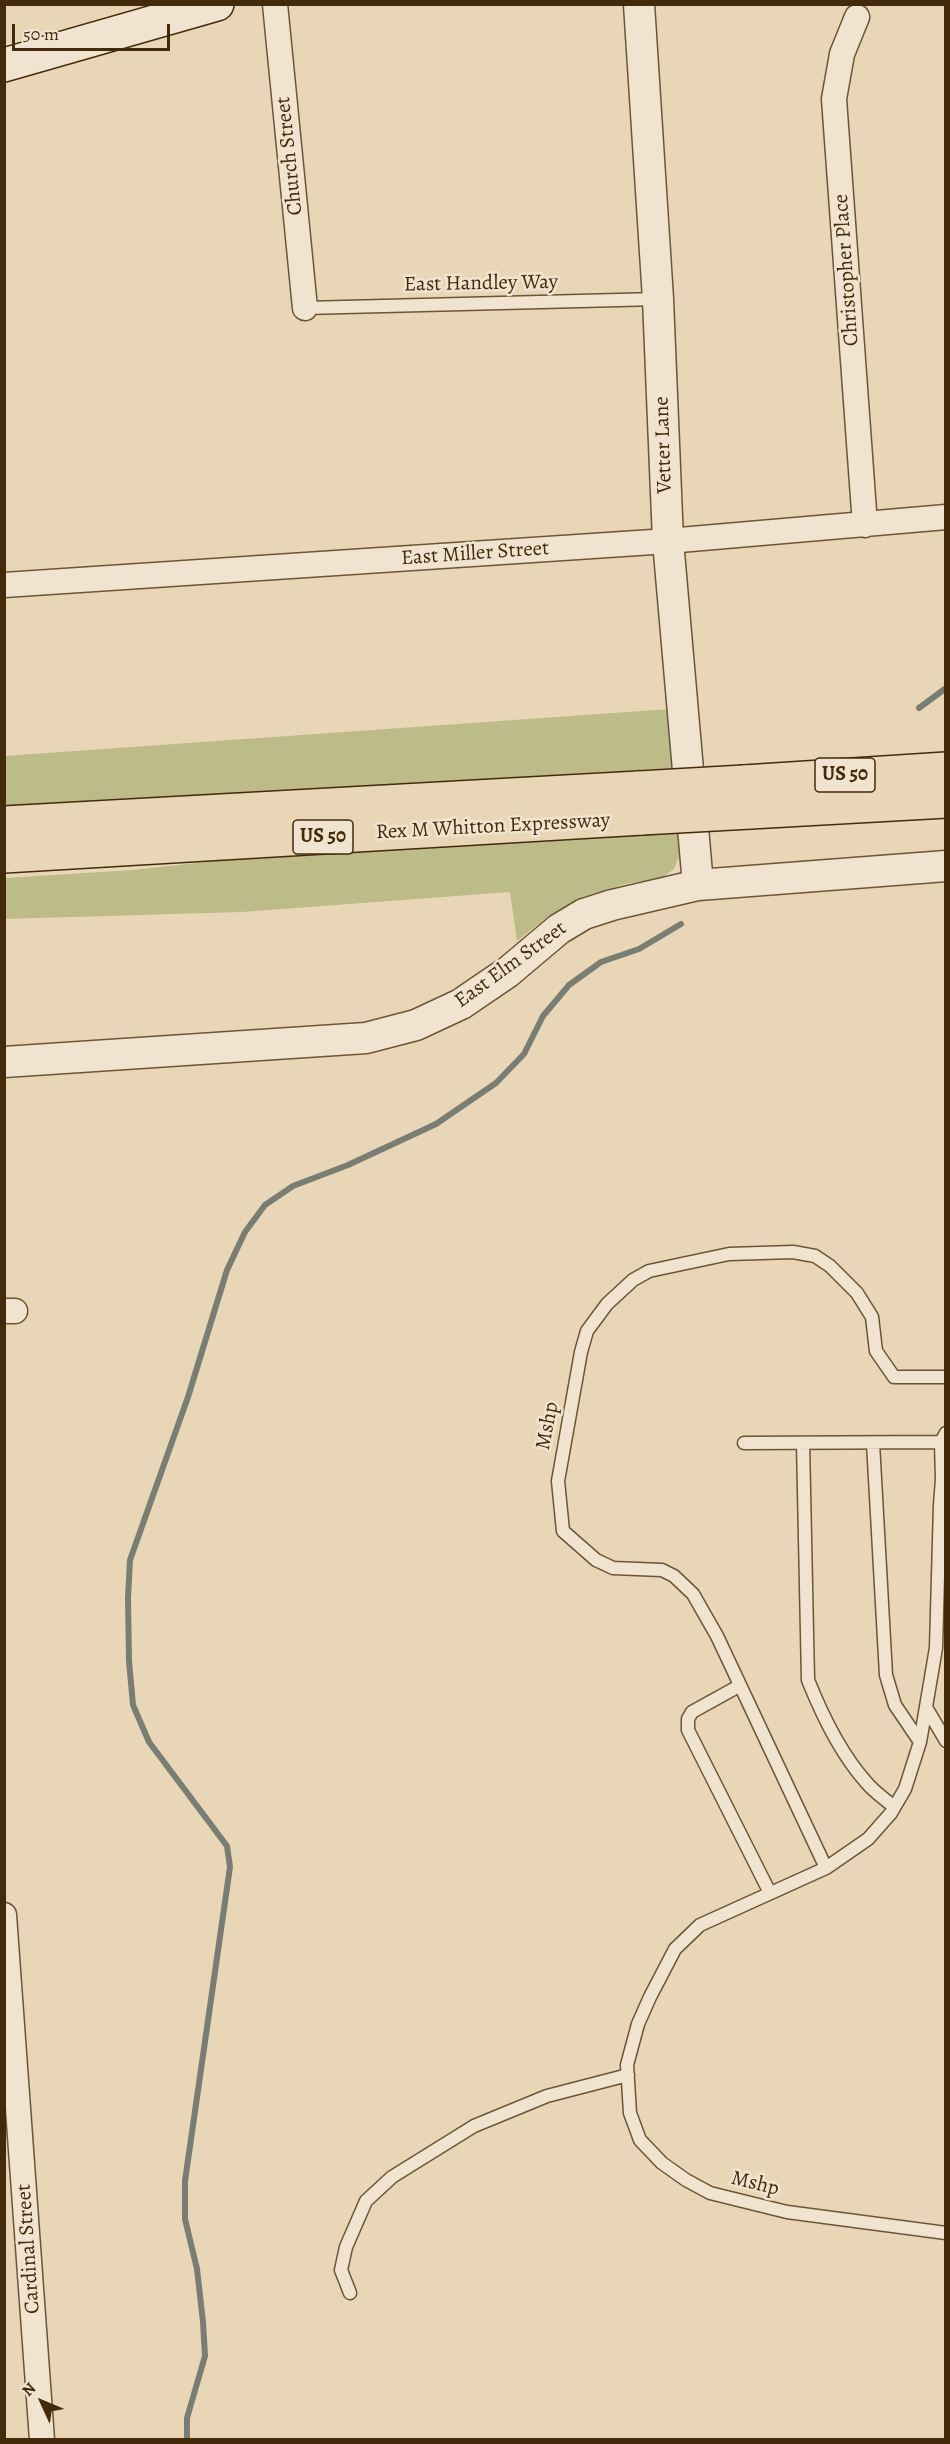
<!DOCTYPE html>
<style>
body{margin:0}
#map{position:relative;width:950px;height:2444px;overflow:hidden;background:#e8d6b7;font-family:Alegreya,serif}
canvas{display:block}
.frame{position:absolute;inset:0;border:6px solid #432a0a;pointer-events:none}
.north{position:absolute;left:12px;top:2372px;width:60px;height:60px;-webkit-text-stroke:4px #f0e4d0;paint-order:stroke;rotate:314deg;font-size:16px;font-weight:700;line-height:24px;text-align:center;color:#432a0a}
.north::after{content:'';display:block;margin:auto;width:21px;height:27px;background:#432a0a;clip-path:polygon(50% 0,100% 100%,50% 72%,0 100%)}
.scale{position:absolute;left:12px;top:24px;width:158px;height:27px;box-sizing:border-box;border:3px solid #432a0a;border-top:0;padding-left:8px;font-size:18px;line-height:21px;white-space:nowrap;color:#432a0a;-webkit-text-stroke:4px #f0e4d0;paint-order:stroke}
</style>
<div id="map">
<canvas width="950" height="2444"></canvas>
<div class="frame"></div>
<div class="north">N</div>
<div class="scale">50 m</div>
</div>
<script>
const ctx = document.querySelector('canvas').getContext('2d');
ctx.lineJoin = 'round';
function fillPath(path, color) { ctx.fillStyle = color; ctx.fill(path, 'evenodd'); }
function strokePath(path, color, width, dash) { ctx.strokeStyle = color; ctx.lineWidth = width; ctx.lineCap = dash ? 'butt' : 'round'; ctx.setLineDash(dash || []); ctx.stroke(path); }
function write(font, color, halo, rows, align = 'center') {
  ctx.font = font + ' Alegreya,serif'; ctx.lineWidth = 5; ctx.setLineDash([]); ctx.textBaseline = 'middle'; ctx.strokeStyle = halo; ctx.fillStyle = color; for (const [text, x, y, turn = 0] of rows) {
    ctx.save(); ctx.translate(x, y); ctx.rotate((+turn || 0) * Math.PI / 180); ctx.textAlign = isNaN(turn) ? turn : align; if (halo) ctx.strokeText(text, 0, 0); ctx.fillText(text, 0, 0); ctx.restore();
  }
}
fillPath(new Path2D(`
 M670 709 673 768 5 807 4 756Z
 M678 831 679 857 674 869 660 879 629 883 584 896 550 915 517 941 510 892 242 912 5 919V878L133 870 289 853Z`), '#bdbc89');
strokePath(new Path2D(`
 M919 708 946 688
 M187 2440V2418L205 2356 203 2322 197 2269 185 2219V2181L230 1867 227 1846 149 1742 133 1705 129 1661 128 1598 130 1560 188 1397 227 1270 245 1232 265 1205 293 1186 348 1165 436 1124 496 1083 524 1054 543 1016 569 985 601 962 639 949 681 924`), '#787e73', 6);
const service = new Path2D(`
 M305 308 658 299
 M946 1377H894L876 1351 872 1317 857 1293 830 1266 815 1256 793 1252 729 1254 649 1271 633 1280 607 1304 587 1331 581 1352 558 1481 563 1531 596 1560 613 1568 662 1570 674 1576 693 1594 717 1636 826 1868 700 1925 675 1949 650 1997 638 2024 627 2065 630 2113 640 2140 662 2163 686 2180 710 2193 787 2212 946 2233
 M744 1443 941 1442
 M803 1443 808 1680C822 1715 840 1753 866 1782 874 1792 885 1799 894 1807
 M873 1443 886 1675 895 1705 920 1742
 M739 1686 692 1712 688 1719V1730L770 1893
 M927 1709 946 1741
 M826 1868 868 1839 891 1813 905 1789 920 1742 936 1648 940 1505 942 1479 941 1442 946 1433
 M350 2293 341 2270 346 2247 366 2201 392 2177 474 2126 547 2096 628 2075`);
const minor = new Path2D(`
 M275 4 305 308
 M857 17 842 54 834 99 865 525
 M4 585 668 541 946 517
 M4 1311H15
 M4 1915 42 2440`);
const tertiary = new Path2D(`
 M639 4 658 299 668 541 698 885
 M4 1062 366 1038 416 1025 461 1004 508 972 559 929 584 914 612 905 698 885 946 866`);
const secondary = new Path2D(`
 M4 65 217 4`);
const motorway = new Path2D(`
 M744 782 946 769
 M750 812 946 801
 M4 823 639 788
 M4 856 642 818`);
strokePath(service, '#6c5535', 15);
strokePath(minor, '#6c5535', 27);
strokePath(tertiary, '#6c5535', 33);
strokePath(secondary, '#432a0a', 36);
strokePath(motorway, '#432a0a', 36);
strokePath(service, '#f0e4d0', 12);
strokePath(minor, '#f0e4d0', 24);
strokePath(tertiary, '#f0e4d0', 30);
strokePath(secondary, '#f0e4d0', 33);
strokePath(motorway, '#e8d6b7', 33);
const motorwayBridge = new Path2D(`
 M639 788 744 782
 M642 818 750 812`);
strokePath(motorwayBridge, '#432a0a', 36, []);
strokePath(motorwayBridge, '#e8d6b7', 33);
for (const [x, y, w] of [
 [845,775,60],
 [323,837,60]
]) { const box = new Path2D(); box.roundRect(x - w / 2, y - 17, w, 34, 4.5); ctx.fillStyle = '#f0e4d0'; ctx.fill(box); strokePath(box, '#432a0a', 1.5); }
write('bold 20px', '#432a0a', null, [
 ["US 50",845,775],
 ["US 50",323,837]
]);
write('21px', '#432a0a', '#f0e4d0', [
 ["Church Street",290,156,-96],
 ["Christopher Place",847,270,-94],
 ["East Handley Way",481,284,-1],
 ["Vetter Lane",664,445,-92],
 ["East Miller Street",475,554,-4],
 ["Rex M Whitton Expressway",493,827,-3],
 ["East Elm Street",511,965,-36],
 ["Mshp",548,1426,-79],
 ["Mshp",755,2184,14],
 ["Cardinal Street",29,2249,-94]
]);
</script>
